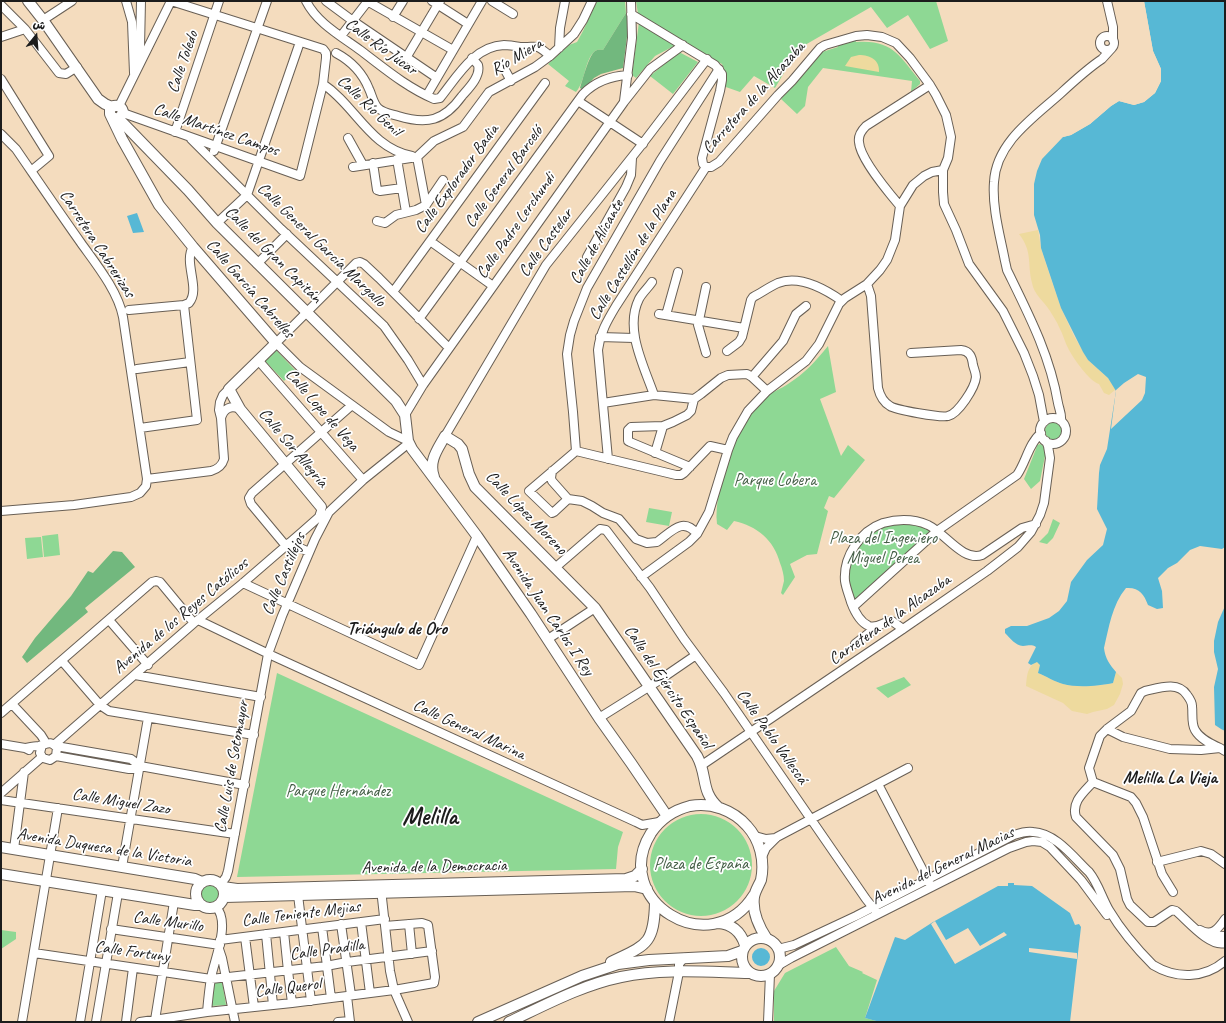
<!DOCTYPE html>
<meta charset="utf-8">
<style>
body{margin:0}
#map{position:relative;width:1226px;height:1023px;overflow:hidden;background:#f4dcbe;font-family:Caveat,"Playpen Sans Arabic",sans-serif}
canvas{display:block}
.frame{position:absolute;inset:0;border:2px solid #1c1c1c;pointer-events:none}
.north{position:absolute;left:16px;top:16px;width:40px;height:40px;-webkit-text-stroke:3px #fff;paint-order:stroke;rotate:17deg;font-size:11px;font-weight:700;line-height:16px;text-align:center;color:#1c1c1c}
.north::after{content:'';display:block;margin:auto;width:14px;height:18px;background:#1c1c1c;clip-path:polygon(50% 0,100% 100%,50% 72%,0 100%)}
</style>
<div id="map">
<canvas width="1226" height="1023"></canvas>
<div class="frame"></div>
<div class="north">ش</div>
</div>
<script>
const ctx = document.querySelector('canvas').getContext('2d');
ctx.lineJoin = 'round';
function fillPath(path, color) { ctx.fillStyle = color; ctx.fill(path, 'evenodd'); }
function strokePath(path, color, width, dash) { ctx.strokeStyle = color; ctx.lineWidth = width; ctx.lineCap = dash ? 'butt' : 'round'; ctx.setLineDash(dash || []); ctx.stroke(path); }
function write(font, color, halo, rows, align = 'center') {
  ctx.font = font + ' Caveat,sans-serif'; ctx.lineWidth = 3.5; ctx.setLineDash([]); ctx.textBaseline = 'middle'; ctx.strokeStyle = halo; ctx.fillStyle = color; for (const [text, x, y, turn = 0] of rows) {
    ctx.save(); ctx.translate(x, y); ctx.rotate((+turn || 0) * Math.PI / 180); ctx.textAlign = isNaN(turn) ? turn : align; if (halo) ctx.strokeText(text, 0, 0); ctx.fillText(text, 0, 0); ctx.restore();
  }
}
fillPath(new Path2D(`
 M597 1H625L626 13 603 50C600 50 597 49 594 52 585 60 585 82 576 92L565 86 569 81 548 64 569 45 577 42 583 31Z
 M636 1H936L948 41 930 49 908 15 887 28 871 7 798 49 775 88 754 76 740 92 723 86 726 74 722 64 707 57 658 28 638 14Z
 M639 22 676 45 655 56 636 78 632 75Z
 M855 38 856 42C892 39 900 56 920 81V84L911 92 912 81 823 68 808 87 805 106 797 114 781 99 816 57 822 52 838 47 837 43Z
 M679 52 698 62 673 94 650 76Z
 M828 346 836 392 820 399 841 456 848 445 865 460 834 498 829 496 824 508 828 511 817 554 807 555 790 564 795 577 783 595 781 593C782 589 783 585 784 581 784 575 782 568 780 563 774 540 757 526 734 521L727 530 717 524C713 489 738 423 764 398 771 392 781 389 788 384 804 374 816 361 828 346Z
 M276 350 295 370 284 381 265 361Z
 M1045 431a9 9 0 1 1 18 0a9 9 0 1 1-18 0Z
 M1040 444 1044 446 1046 451 1040 481 1031 489 1024 479 1036 449 1037 445Z
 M649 508 672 512 669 526 646 522Z
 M1053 519 1060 523 1053 538 1047 544 1039 542 1048 533Z
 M900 520 937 531 853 607 846 569 867 532Z
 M58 534 60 555 44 557 42 536Z
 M41 537 43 557 27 559 25 538Z
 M277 673 623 832 618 847 616 869 237 877Z
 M904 677 911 685 888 698 876 688Z
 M650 865a51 51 0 1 1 102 0a51 51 0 1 1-102 0Z
 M201 894a10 10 0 1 1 20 0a10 10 0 1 1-20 0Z
 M1 930 16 932V939L1 949Z
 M836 947 849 966 863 972 862 973 877 980 865 1018 881 1022H774V991L785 973Z
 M214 980 222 981 226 1005 211 1006Z`), '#8ed894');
fillPath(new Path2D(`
 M626 13 629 21 623 68 601 74 594 78 583 90 580 88C583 79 588 58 594 52 597 49 600 50 603 50Z
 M113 551 122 552 135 567 85 608 88 612 27 663 22 657 35 638 71 596 88 571 93 573Z`), '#72b87e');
fillPath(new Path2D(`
 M859 55C870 55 880 60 879 72L845 66 851 57Z
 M1038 230 1041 248 1046 264 1061 308 1074 336 1088 360 1108 378 1116 390H1115L1109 395 1104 393 1099 384C1089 381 1074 359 1069 350 1065 343 1063 334 1059 327 1057 322 1053 316 1050 311 1044 301 1034 295 1032 283 1027 263 1033 252 1019 234Z
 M1037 661 1040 665 1038 673C1046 676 1055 682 1063 684 1077 688 1099 686 1113 683L1116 672 1122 678 1123 684 1120 694 1114 705 1107 709 1093 712 1087 714 1072 711 1063 703 1026 686C1027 675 1027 667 1037 661Z`), '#eeda9e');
fillPath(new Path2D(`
 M1144 1H1225V547L1222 549 1200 546 1190 550 1177 563 1168 568 1158 578 1162 591 1163 608 1157 609 1148 605C1144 594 1139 587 1126 588 1112 605 1109 627 1104 648 1105 658 1110 665 1116 672L1113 683C1099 686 1077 688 1063 684 1055 682 1046 676 1038 673L1040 665 1037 662 1031 665 1028 663 1036 647C1031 644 1028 646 1023 646 1015 645 1011 639 1005 633V629L1011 626H1027L1049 618 1059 611 1067 601 1071 582 1087 560 1103 545 1107 529 1097 509 1099 473 1100 465 1107 449 1116 391 1108 378 1088 360 1083 352 1061 308 1041 248 1040 235 1034 215V184L1037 171 1042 159 1063 137 1071 135 1090 124 1111 106 1119 101 1134 105 1144 102 1155 93 1161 81V69L1153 51Z
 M137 213 144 232 133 233 127 216Z
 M1225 606V731L1221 729 1215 725 1214 687 1218 669 1214 652V641L1218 622Z
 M1008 883H1014V885L1032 886 1070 913 1075 925 1079 924 1081 927 1070 1022H880L865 1018 895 937 905 940 933 922 998 886H1008Z
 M752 957a9 9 0 1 1 18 0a9 9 0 1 1-18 0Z`), '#57b8d5');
fillPath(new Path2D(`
 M1142 1H1144L1153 51 1161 69V81L1155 93 1144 102 1134 105 1119 101 1111 106 1090 124 1071 135 1063 137 1062 136 1070 133 1089 123 1110 104 1119 99 1134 103 1143 100 1153 92 1159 80V70L1151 52Z
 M1138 374 1146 377 1145 393 1142 400 1111 429 1116 390 1124 383Z
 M935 921 946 940 968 928 980 946 1004 932 1007 935 955 964 931 924Z
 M1029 948 1077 953V959L1029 952Z`), '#f4dcbe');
const minor = new Path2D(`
 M126 1 132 22 134 73
 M306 1C317 23 341 36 360 50 384 68 406 87 434 99L440 98C457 77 474 46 504 45 509 45 515 46 520 47 538 48 534 42 550 56
 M326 1 353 21 437 78
 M367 1 453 50
 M432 1 468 24
 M492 1 513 14
 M1107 1 1113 27V40
 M1 5 25 29 59 73 66 74 77 67
 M631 14 715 65 722 74V80L720 91 702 158 703 164 706 167H711L719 162 778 95 792 81 820 48 825 45 856 36 867 35 882 37 896 43 910 58 930 85 936 95 946 115 951 137 948 158 943 170V192L944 204 956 230 969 264 1003 311 1024 353 1033 376 1039 395 1044 422
 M393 17 403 1
 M43 20 72 1
 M341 36 368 1
 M1100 43a7 7 0 1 1 14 0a7 7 0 1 1-14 0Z
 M1 37 25 29
 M559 48 560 28 565 1
 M336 53C351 61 363 74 369 89 372 95 373 103 378 108 383 113 392 114 398 116 427 125 444 121 462 96 469 88 481 76 478 65L472 58
 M406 58 440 1
 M138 63 140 48 141 1
 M500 67 505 70 511 81
 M1 79 49 156 31 171
 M323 84C355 105 370 148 412 156
 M427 95 482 1
 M578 101 643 144
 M624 101 632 38 631 1
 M119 106 171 1
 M123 113 300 176 323 84 326 58V53L323 49 171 1
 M175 132 219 1
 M1 134 16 149C38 181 59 212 81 243 96 264 118 291 123 317L147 479 146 486 140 493 131 497 74 505 1 511
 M348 138 363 165
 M191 139 281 229 384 326 408 360 423 385
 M214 151 267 1
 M417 157 426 205
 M397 159 406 212
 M373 163 377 190 380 191 402 188
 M353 167 417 157 434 141 463 127 489 92 535 67 550 56 574 34 583 20 592 1
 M900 206C889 193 860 159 859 142 858 136 862 130 866 126L930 85
 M377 221 385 223 396 215 416 210 426 205 443 180
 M217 223 247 195 300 42
 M430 241 493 286
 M587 257 626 187 631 175 632 158
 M257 264 287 234
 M652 282C648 288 642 293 639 299 624 329 644 366 654 395
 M867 284 871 296 878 388C880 396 883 402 890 406 896 410 941 418 948 416 958 414 975 388 976 377 976 373 974 369 973 365 972 357 970 351 961 350L911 353
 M706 287 698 325 706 353
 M393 292 545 83
 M129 310 184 305 189 303C201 289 183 262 193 247
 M659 314 744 328
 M666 315 678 272
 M419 319 583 94C596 81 610 76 628 75
 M600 337 634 338
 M727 351 739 342 742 337 751 300 753 297C761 293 769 287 778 283 799 275 825 289 842 301
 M258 360 363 480
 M137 369 190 362
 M752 377 783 341 796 314 806 306
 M603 403 654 395 694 399 701 394 721 378 728 375 747 374 752 377 767 391
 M405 415 423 385 624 102 650 69 683 45
 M221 418C224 408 231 405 240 409
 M1040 431a13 13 0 1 1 26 0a13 13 0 1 1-26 0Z
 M1061 421C1062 414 1059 409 1058 403 1050 355 1028 313 1007 270L1005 261C1000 235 992 208 994 182 996 143 1033 118 1060 94 1073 82 1087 69 1102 59L1112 48
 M140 428 197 420 184 305
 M445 436 546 265 640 147 707 59
 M408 441 389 432 300 367 276 343 356 263 360 262 364 264 379 278 449 348
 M576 451 573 412 567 354 570 335 574 321 587 288 660 161 719 69
 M576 451 676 475H681L684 473 710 446 728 450
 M655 453 663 426
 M608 459 598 350C600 333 607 321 616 306L706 167
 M690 467 630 442 628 441V430L631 427 663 426 673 422 687 415 691 411 694 399
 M552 471 551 478 552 481 568 499 582 501 592 506 603 513 619 519 636 539 647 543 657 542C671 532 683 516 697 534
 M147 479 211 471C218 469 222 466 224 459L221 418 219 410 220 402 223 395 229 389
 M568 499 554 512 552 513 529 491 576 451
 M289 543 309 552
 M286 546 251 504 249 498 252 493 352 405
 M556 567 600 529 606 530 650 588 684 639 724 693 866 899 878 914
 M641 577 689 542 697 534 709 512 728 450 733 437 748 411 767 391 806 361 819 344 839 304 845 298 867 284 880 270 887 260 895 240 900 206 913 185 924 176 932 172 943 170
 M243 583 419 665 477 536
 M853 607 937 531 1017 475C1026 462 1029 443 1041 433
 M109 620 148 665
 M198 620 273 656 636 822 642 825 659 822
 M903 629 892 621C884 621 878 629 869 626 859 622 854 610 851 602 849 595 846 588 845 581 843 557 860 531 883 523 898 519 914 519 928 525 945 533 963 562 982 555L1022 528 1036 524
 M548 639 595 608
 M855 644 878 626
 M62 661 100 705 109 711 254 735
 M135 675 261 697
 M12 704 41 735 46 743
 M1 713 152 582 156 581 160 582 194 623
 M599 718 658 681 696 655
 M1107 729 1123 737 1170 749 1201 750 1220 748 1225 751
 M1 744 25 748 29 750
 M54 745 194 623 243 583 302 532 319 517 321 511V507
 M56 746 131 759 140 766 245 785
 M25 748C30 747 34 746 39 746 47 744 51 740 57 748L56 756 50 760 43 758 40 753 42 745
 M56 756 129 769H133L140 766
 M702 765 903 629 987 571 1018 547 1031 532 1040 515 1044 503 1050 458 1048 446 1046 441
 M1093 782C1084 792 1071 802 1076 817L1113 855 1120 869 1127 899 1130 905 1148 922H1154L1172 910 1176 911C1187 920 1210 948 1225 943
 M1093 782 1089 768 1100 736 1107 729 1131 711 1141 693 1145 691C1159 688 1178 681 1187 695 1190 699 1192 702 1192 706 1193 714 1191 723 1195 730 1200 739 1211 744 1220 748
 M1093 782 1131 797 1136 803 1143 817 1162 874 1173 892
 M878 784 930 884
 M1 793 42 757
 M1 800 235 834
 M755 836 766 839 776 838
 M14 849 24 772
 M762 857 766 848 777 837 908 768
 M1157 862 1201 851 1211 854 1225 864
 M122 867 148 718
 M221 884 226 877 228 871 268 654 282 616 315 539 329 512 363 480 409 443
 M381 889 390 971 394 990 408 1022
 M298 895 311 1001
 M361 922 370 993
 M341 924 351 995
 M409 924 412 954
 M322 927 331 998
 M111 929 220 945
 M1200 930C1212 937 1218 929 1225 919
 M284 932 288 971 292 1003
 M266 934 273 1005
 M1208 935 1225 936
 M245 937 254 1007
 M220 940 385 919
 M219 949 222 958 235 1022
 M778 949 794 945 856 916 1014 835C1020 833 1027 831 1033 832 1056 833 1074 858 1089 872 1098 883 1102 898 1109 910 1121 930 1137 949 1153 965 1176 979 1204 979 1225 961
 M34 953 211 979 326 966 347 962 432 951
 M779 965 791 958 1009 848 1026 842 1033 841 1042 842 1050 847 1081 880 1107 915
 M347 996 350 1022
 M207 1012C208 1001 209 990 211 978 214 961 231 922 216 907
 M155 1020 174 902
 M22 1022 58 808
 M80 1022 102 890
 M96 1022 118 893
 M126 1022 133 968
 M140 1022 207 1012 292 1003 394 990 434 983 435 977 428 925 422 923 385 926
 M338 1022 350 1021
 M669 1022 679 972V964L684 958
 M768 1022 770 974`);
const major = new Path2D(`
 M28 1 43 20 98 99 105 104 112 107
 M111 116 116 119 120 117 123 113C123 108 119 105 114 106L110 109V114L122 139 159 205 193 247 276 343 229 389 240 409 321 507
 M118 118 188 190 217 223 396 401 405 415 408 441 412 449 477 536 531 614 599 718 631 763 667 816
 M434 477C428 461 438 449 445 436L458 444 462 449 469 474 475 487 480 492 595 608 697 756C708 776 700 791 719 808
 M1 847 195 879 202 882
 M1 874 195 905H200
 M196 894a14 14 0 1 1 28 0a14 14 0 1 1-28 0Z
 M223 887 237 889 626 879 635 876 642 869
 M754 895C711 964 609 900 651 833 660 820 674 810 690 806 711 802 733 810 747 826 760 840 765 861 761 880 759 885 755 891 754 897 752 912 759 927 767 939
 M225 897 634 886 647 889
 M718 923C732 924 741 932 745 945
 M742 957a19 19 0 1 1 38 0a19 19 0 1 1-38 0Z
 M611 962C646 945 654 945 655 903
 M478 1022 582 976 618 964 649 960 728 956 742 951
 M509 1022C545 1005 582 985 621 977 663 968 707 972 749 973`);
strokePath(minor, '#685f55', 10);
strokePath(major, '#685f55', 12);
strokePath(minor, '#fff', 8);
strokePath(major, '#fff', 10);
write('17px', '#1c1c1c', '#fff', [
 ["Calle Río Júcar",381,47,36],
 ["Río Miera",517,57,-31],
 ["Calle Toledo",183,62,-71],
 ["Carretera de la Alcazaba",754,98,-48],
 ["Calle Río Genil",369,106,43],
 ["Calle Martínez Campos",216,130,19],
 ["Calle General Barceló",504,177,-54],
 ["Calle Explorador Badia",457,179,-54],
 ["Calle Padre Lerchundi",516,226,-55],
 ["Calle de Alicante",597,242,-61],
 ["Calle Castelar",546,243,-54],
 ["Carretera Cabrerizas",97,244,57],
 ["Calle General García Margallo",321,245,44],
 ["Calle del Gran Capitán",273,255,45],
 ["Calle Castellón de la Plana",633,255,-58],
 ["Calle García Cabrelles",250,289,49],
 ["Calle Lope de Vega",322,410,49],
 ["Calle Sor Allegría",293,448,50],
 ["Calle López Moreno",526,513,46],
 ["Calle Castillejos",284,574,-67],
 ["Avenida Juan Carlos I Rey",548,612,56],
 ["Avenida de los Reyes Católicos",181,616,-40],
 ["Carretera de la Alcazaba",890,620,-35],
 ["Calle del Ejército Español",668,687,56],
 ["Calle General Marina",469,730,25],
 ["Calle Pablo Vallescá",772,737,55],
 ["Calle Luis de Sotomayor",232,767,-80],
 ["Calle Miguel Zazo",121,802,9],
 ["Avenida Duquesa de la Victoria",104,848,9],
 ["Avenida del General Macias",943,866,-26],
 ["Avenida de la Democracia",434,867,-1],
 ["Calle Teniente Mejias",301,914,-7],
 ["Calle Murillo",168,922,8],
 ["Calle Pradilla",327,950,-8],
 ["Calle Fortuny",132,952,8],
 ["Calle Querol",288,988,-7]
]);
write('17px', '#445e46', '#fff', [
 ["Parque Lobera",775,481],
 ["Plaza del Ingeniero",883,539],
 ["Miguel Perea",883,559],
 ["Parque Hernández",338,792],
 ["Plaza de España",701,865]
]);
write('bold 18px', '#1c1c1c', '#fff', [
 ["Triángulo de Oro",397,629],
 ["Melilla La Vieja",1170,778]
]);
write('bold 25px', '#1c1c1c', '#fff', [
 ["Melilla",430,817]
]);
</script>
